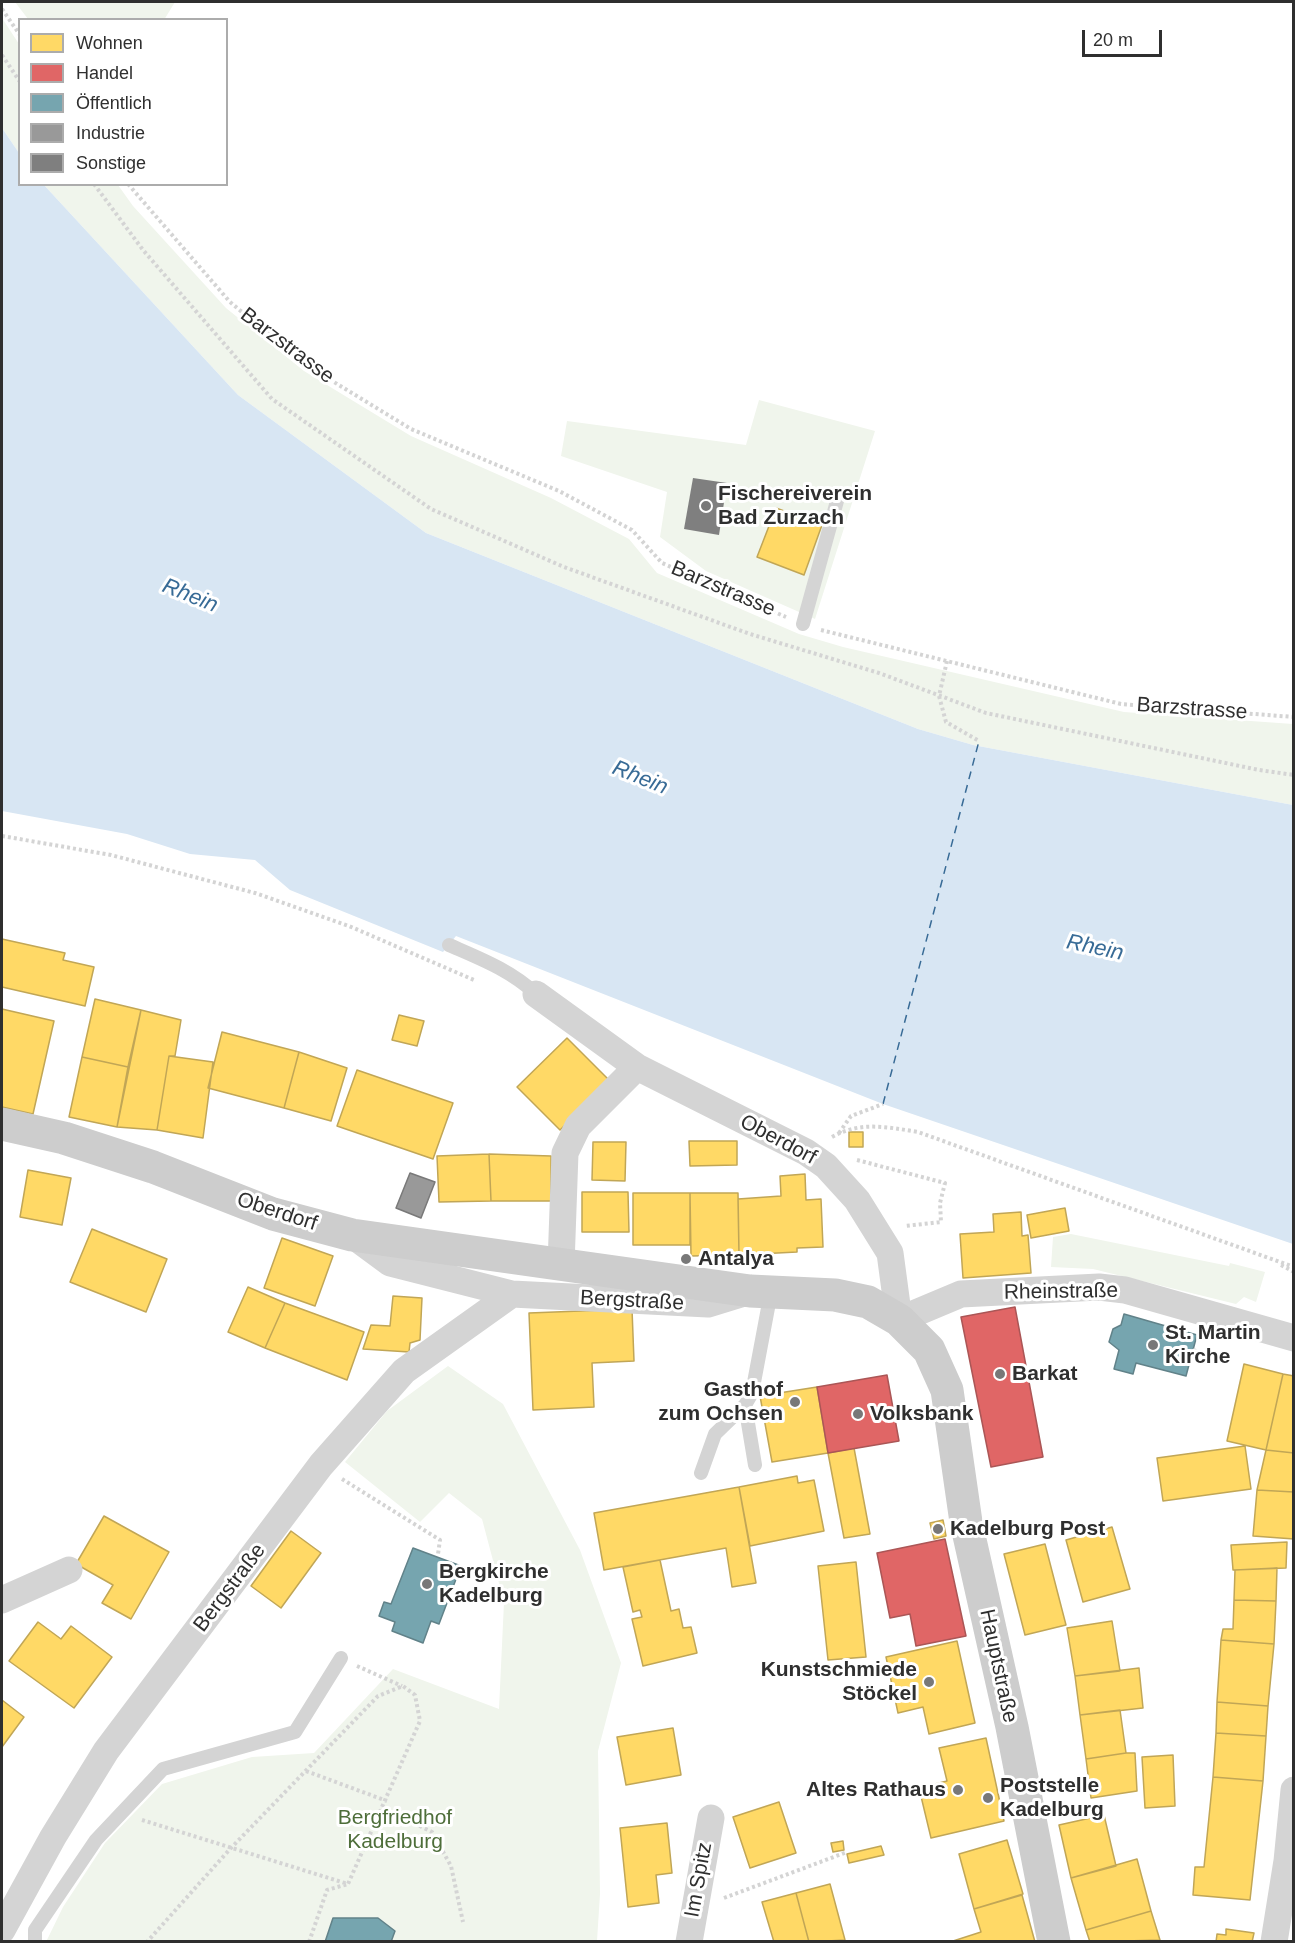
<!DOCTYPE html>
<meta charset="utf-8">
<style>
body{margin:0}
#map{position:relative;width:1295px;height:1943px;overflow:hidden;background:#fff;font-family:Arial,sans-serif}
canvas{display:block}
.frame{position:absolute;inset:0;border:3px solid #2f2f2f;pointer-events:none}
.legend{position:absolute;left:18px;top:18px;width:210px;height:168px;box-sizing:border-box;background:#fff;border:2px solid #acacac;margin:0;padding:8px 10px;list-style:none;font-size:18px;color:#2f2f2f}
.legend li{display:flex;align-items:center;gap:12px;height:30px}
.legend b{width:30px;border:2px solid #acacac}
.scale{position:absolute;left:1082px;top:30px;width:80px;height:27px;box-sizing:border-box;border:3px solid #2f2f2f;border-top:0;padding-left:8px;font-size:18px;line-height:21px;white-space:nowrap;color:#2f2f2f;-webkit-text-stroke:4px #fff;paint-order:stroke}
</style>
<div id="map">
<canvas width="1295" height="1943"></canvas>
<div class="frame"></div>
<ul class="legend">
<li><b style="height:16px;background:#ffd966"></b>Wohnen</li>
<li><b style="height:16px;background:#e06666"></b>Handel</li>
<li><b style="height:16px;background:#76a5af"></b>Öffentlich</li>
<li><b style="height:16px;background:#999"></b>Industrie</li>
<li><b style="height:16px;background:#7f7f7f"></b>Sonstige</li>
</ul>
<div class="scale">20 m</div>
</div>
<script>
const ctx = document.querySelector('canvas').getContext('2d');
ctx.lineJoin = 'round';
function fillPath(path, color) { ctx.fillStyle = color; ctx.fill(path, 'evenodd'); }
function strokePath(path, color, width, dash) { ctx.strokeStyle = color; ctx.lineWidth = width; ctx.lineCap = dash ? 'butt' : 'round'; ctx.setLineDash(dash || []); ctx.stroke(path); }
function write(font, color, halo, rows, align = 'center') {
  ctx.font = font + ' Arial,sans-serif'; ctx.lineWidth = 6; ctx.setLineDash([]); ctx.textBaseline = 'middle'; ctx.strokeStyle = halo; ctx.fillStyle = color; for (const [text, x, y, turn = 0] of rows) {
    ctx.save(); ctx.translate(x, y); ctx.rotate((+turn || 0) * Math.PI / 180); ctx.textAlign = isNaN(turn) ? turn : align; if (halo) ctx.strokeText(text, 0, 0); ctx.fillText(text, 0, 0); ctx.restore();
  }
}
fillPath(new Path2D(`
 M15 2H175L164 20 28 19Z
 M2 18 19 44V153L2 128Z
 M44 185H118L133 206 226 308 304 371 411 436 551 498 629 539 657 573 799 634 843 647 1124 712 1293 724V805L973 745 918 729 426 533 238 395Z
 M759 400 875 431 815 619 706 571 660 537 667 492 561 456 567 421 746 445Z
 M1071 1234 1229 1266 1230 1263 1265 1272 1256 1302 1244 1297 1236 1304 1093 1269 1051 1267 1053 1237Z
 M448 1366 503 1404 580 1550 621 1663 598 1751 600 1894 597 1941 46 1942 63 1907 105 1843 162 1784 252 1757 314 1753 393 1669 499 1709 504 1602 482 1519 449 1493 420 1522 345 1462 387 1411Z`), '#f0f5ec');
fillPath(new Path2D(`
 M2 128 19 153 20 184 44 185 238 395 426 533 918 729 973 745 1293 805V1244L883 1104 456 936 443 952 290 890 255 860 190 854 127 834 2 811Z`), '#d8e6f3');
const homes = new Path2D(`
 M776 508 822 525 804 575 757 557Z
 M2 939 65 953 63 960 94 967 85 1006 2 987Z
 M95 999 141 1010 128 1067 82 1057Z
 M2 1009 54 1021 33 1114 2 1107Z
 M141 1010 181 1020 175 1056H169L157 1130 117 1127Z
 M399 1015 424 1021 417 1046 392 1040Z
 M222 1032 299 1052 284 1108 208 1088Z
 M567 1038 610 1081 560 1130 517 1087Z
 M299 1052 347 1068 331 1121 284 1108Z
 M169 1056 213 1062 203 1138 157 1130Z
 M82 1057 128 1067 117 1127 69 1117Z
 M357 1070 453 1103 433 1159 337 1126Z
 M849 1132H863V1147H849Z
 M689 1141H737V1165L690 1166Z
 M593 1142H626L625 1181 592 1180Z
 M489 1154 551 1156V1201H491Z
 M489 1154 491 1201 439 1202 437 1156Z
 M28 1170 71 1178 62 1225 20 1217Z
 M805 1174 806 1200 821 1199 823 1247 797 1248V1252L739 1255 738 1199 781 1196 780 1176Z
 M582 1192H628L629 1232H582Z
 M633 1193H690V1245H633Z
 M690 1193H738L739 1255 691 1256Z
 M1065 1208 1069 1231 1031 1238 1027 1215Z
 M1021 1212 1022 1236 1028 1235 1031 1273 963 1278 960 1234 994 1232 993 1214Z
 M92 1229 167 1259 146 1312 70 1282Z
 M282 1238 333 1256 315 1306 264 1288Z
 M248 1287 285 1303 265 1348 228 1332Z
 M393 1296 422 1298 420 1340 410 1343 409 1352 363 1349 371 1325 390 1326Z
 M285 1303 364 1332 347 1380 265 1348Z
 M632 1309 634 1361 592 1363 594 1407 533 1410 529 1313Z
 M1244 1364 1283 1374 1266 1450 1227 1441Z
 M1283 1374 1294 1376V1453L1266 1450Z
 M817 1387 828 1453 772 1462 760 1396Z
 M1245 1446 1251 1489 1163 1501 1157 1458Z
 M854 1448 870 1534 844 1538 828 1453Z
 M1266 1450 1294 1453V1492L1257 1490Z
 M797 1476 798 1483 814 1480 824 1531 750 1546 739 1487Z
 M739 1487 756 1583 732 1587 726 1548 604 1570 594 1513Z
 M1257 1490 1294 1492V1539L1253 1536Z
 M104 1516 169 1552 131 1619 102 1603 113 1585 76 1564Z
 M943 1520 946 1536 934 1539 930 1523Z
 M1112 1527 1130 1589 1083 1602 1066 1540Z
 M291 1531 321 1553 281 1608 251 1586Z
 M1287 1542 1286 1568 1233 1570 1231 1545Z
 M1045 1544 1066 1625 1025 1635 1004 1554Z
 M660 1560 671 1611 679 1609 683 1628 691 1627 697 1653 643 1666 632 1619 642 1617 640 1610 633 1612 623 1567Z
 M856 1562 866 1657 828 1660 818 1566Z
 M1277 1568 1276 1601 1234 1600 1235 1570Z
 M1234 1600 1276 1601 1274 1644 1221 1640 1223 1629H1233Z
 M1112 1621 1120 1671 1075 1676 1067 1628Z
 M38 1622 61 1639 71 1626 112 1657 74 1708 9 1661Z
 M1221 1640 1274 1644 1268 1706 1217 1702Z
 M957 1641 975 1723 929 1734 923 1707 898 1713 886 1657Z
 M1139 1668 1143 1708 1080 1715 1075 1676Z
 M2 1700 24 1717 2 1747Z
 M1217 1702 1268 1706 1266 1736 1216 1733Z
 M1120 1710 1126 1753 1086 1759 1080 1715Z
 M673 1728 681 1775 626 1785 617 1737Z
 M1216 1733 1266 1736 1263 1781 1213 1777Z
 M986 1738 1004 1821 931 1838 919 1788 947 1781 939 1748Z
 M1126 1753H1135L1137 1791 1091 1798 1086 1759Z
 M1173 1755 1175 1806 1145 1808 1142 1757Z
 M1213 1777 1263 1781 1250 1900 1193 1895 1195 1867H1204Z
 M779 1802 796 1853 750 1868 733 1817Z
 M1104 1815 1116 1866 1071 1878 1059 1825Z
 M667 1823 672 1873 656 1875 659 1903 628 1907 620 1828Z
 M1007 1840 1023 1894 974 1909 959 1854Z
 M843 1841 844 1850 833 1852 831 1843Z
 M881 1846 884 1855 849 1863 847 1854Z
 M1137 1859 1151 1911 1086 1930 1071 1878Z
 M830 1884 845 1940 809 1942 796 1893Z
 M796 1893 809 1942H774L762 1902Z
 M1022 1895 1035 1942H950L981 1932 974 1909Z
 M1151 1911 1160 1940 1090 1942 1086 1930Z
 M1226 1929 1254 1933 1252 1942H1216L1217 1934 1226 1935Z`);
fillPath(homes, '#ffd966');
strokePath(homes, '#c1a656', 1.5);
const shops = new Path2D(`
 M1015 1307 1043 1457 991 1467 961 1317Z
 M887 1375 899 1441 828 1453 817 1387Z
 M945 1539 966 1636 916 1646 910 1614 890 1618 877 1553Z`);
fillPath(shops, '#e06666');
strokePath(shops, '#ab5656', 1.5);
const public = new Path2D(`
 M1124 1314 1197 1335 1186 1376 1136 1363 1133 1374 1114 1369 1119 1350 1109 1342 1113 1329 1121 1325Z
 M413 1548 461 1566 439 1624 431 1621 423 1643 392 1631 395 1622 379 1616 384 1602 391 1604Z
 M333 1918H378L395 1931 391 1942H325Z`);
fillPath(public, '#76a5af');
strokePath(public, '#618289', 1.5);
const industry = new Path2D(`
 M410 1173 435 1182 421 1218 396 1208Z`);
fillPath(industry, '#999');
strokePath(industry, '#797979', 1.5);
strokePath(new Path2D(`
 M883 1104 979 741`), '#386b96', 1.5, [8, 6]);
fillPath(new Path2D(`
 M693 478 727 483 719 535 684 529Z`), '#7f7f7f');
strokePath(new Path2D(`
 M2 9 20 35
 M2 55 20 82
 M94 184 143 250 272 399 431 509 564 567 750 634 879 673 986 713 1259 770 1294 775
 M128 184 230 302 306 365 411 429 559 491 632 530 662 563 786 617
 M821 630 1121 704 1294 717
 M947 661 939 696 946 722 979 741
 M2 836 111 855 255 893 349 926 474 980
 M839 1133 851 1116 883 1104
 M832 1137C860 1121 887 1127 918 1132L1294 1267
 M857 1160 945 1183 940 1203 941 1222 905 1226
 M1281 1265 1294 1272
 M1193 1350 1214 1357 1225 1353
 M342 1479 440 1540 438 1554
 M357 1666 402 1686
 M306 1771 387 1801
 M387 1810 432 1832 451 1866 463 1922
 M142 1820 348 1884 420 1721 415 1695 403 1686 378 1696 230 1849 147 1942
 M724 1898 847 1852
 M309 1942 327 1890 348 1884`), '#d4d4d4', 4, [3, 3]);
strokePath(new Path2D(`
 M803 624 837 501
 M449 945C481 959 510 970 536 994
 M745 1405 755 1465
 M701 1473 715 1434 745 1405 752 1393 771 1292
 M35 1942V1930L96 1840 163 1769 295 1732 341 1658`), '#d4d4d4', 14);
strokePath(new Path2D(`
 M536 994 637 1067 806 1152 826 1166 857 1200 890 1253 899 1320 961 1294 1099 1287 1125 1290 1294 1338
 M352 1235 390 1263 512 1294 708 1304 747 1292
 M561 1265 565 1153 578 1126 637 1067
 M2 1600 69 1570
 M2 1930 53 1837 106 1751 321 1465 404 1371 512 1294
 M689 1942 711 1818
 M1274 1942 1287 1861 1294 1790`), '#d4d4d4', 27);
strokePath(new Path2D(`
 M2 1124 64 1138 153 1167 273 1214 352 1235 750 1291 835 1295 868 1302 899 1320 929 1350 947 1390 966 1522 1012 1727 1054 1942`), '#cdcdcd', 33);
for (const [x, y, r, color] of [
 [706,506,6,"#787878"],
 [686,1259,6,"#787878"],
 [1153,1345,6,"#787878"],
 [1000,1374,6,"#787878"],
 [795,1402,6,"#787878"],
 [858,1414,6,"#787878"],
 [938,1529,6,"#787878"],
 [427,1584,6,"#787878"],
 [929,1682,6,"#787878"],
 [958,1790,6,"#787878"],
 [988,1798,6,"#787878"]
]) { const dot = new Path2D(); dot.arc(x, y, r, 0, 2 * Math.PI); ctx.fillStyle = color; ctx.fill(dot); strokePath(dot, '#fff', 2); }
write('21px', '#2f2f2f', '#fff', [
 ["Barzstrasse",287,346,37],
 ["Barzstrasse",723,589,23],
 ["Barzstrasse",1192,709,4],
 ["Oberdorf",778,1140,28],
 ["Oberdorf",277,1212,18],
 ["Rheinstraße",1061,1292,-1],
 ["Bergstraße",632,1301,3],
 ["Bergstraße",230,1588,-53],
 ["Hauptstraße",998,1666,78],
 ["Im Spitz",699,1880,-80]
]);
write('bold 21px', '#2f2f2f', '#fff', [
 ["Fischereiverein",718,494],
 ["Bad Zurzach",718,518],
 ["Antalya",698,1259],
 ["St. Martin",1165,1333],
 ["Kirche",1165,1357],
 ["Barkat",1012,1374],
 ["Gasthof",783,1390,"right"],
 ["zum Ochsen",783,1414,"right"],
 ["Volksbank",870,1414],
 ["Kadelburg Post",950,1529],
 ["Bergkirche",439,1572],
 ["Kadelburg",439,1596],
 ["Kunstschmiede",917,1670,"right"],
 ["Stöckel",917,1694,"right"],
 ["Poststelle",1000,1786],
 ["Kadelburg",1000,1810],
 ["Altes Rathaus",946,1790,"right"]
], 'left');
write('21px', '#4e6e3a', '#fff', [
 ["Bergfriedhof",395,1818],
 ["Kadelburg",395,1842]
]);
write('italic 22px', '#386b96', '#fff', [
 ["Rhein",190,596,22],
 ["Rhein",640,778,22],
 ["Rhein",1095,948,12]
]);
</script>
